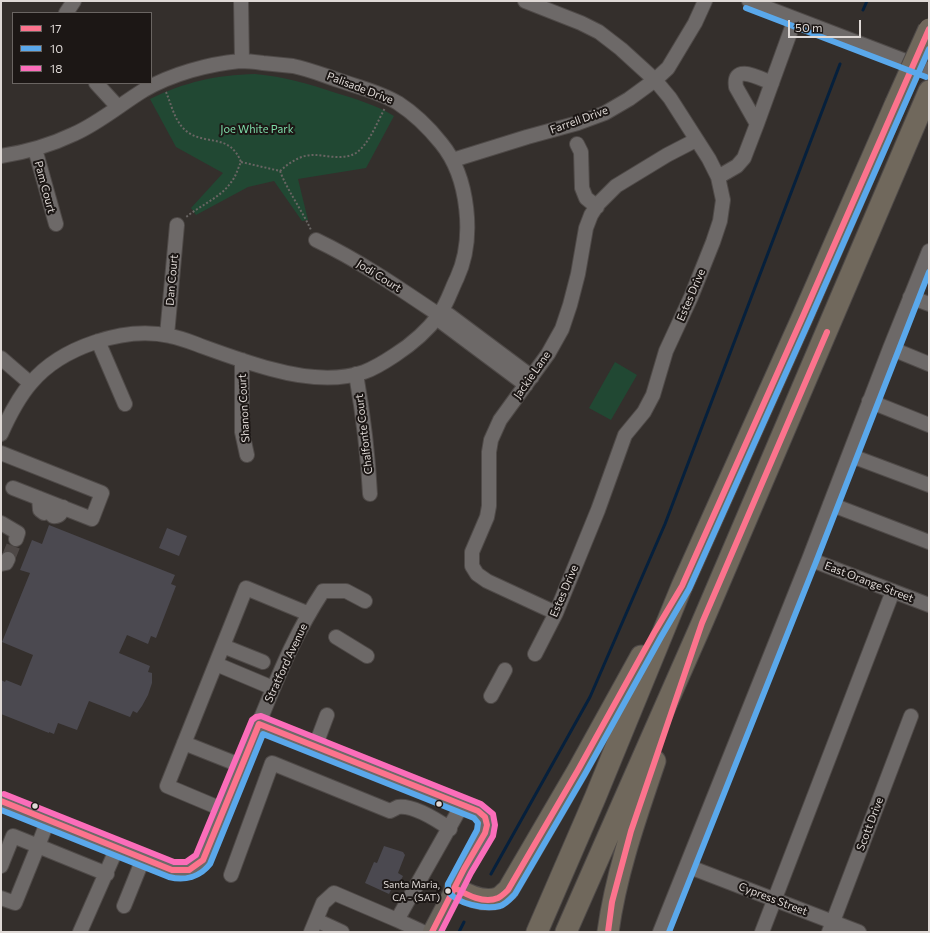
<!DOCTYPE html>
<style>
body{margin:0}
#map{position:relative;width:930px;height:933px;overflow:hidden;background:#342f2c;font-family:Commissioner,sans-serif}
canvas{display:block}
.frame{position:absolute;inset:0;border:2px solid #dfd9d6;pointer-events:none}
.legend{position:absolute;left:12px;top:12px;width:140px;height:72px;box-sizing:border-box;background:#1c1715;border:1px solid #6a6562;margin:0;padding:5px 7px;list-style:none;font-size:12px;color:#dfd9d6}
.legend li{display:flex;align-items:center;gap:8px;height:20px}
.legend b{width:20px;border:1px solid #6a6562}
.scale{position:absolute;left:788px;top:20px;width:73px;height:18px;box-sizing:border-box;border:2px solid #dfd9d6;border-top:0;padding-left:5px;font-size:12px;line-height:14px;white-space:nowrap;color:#dfd9d6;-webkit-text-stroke:3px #1c1715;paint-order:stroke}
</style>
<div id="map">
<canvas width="930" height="933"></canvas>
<div class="frame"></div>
<ul class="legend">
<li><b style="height:5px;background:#fc738d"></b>17</li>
<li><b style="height:5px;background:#5aa8eb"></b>10</li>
<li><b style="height:5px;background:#fb6dba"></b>18</li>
</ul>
<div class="scale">50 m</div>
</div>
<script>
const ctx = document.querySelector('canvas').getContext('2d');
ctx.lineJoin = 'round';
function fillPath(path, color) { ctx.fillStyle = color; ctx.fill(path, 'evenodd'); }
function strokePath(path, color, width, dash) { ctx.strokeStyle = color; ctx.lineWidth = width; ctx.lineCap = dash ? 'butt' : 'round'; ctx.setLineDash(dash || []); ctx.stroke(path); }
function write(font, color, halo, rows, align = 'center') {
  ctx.font = font + ' Commissioner,sans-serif'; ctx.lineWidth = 4; ctx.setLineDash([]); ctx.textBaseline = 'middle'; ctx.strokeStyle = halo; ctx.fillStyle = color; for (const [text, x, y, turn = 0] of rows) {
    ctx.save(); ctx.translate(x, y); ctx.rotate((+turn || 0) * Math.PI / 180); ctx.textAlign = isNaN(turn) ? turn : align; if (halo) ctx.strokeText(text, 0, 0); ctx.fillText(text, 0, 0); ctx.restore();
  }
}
fillPath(new Path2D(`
 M255 74C285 77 307 83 336 93 356 99 376 105 394 116L366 168 298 179 308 220 302 221 274 181 248 187 196 215 191 208 223 173 176 147 150 99C185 82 216 75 255 74Z
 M615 362 637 375 611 420 589 408Z`), '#214833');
strokePath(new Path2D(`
 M863 10 867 1
 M491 874 590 697 665 524 840 64
 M459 932 464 922`), '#06203c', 3);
fillPath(new Path2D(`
 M49 525 175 575 171 584 176 586 156 638 151 636 148 644 127 635 119 653 150 666 148 672 152 673V683L148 695 142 706 137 713 133 711 130 717 89 701 77 730 58 723 54 734 49 732V733L1 714V680L5 682 6 680 21 686 33 655 2 642 30 573 20 570 32 540 42 544Z
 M167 528 187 536 179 556 159 548Z
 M384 846 403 852 405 855 398 873 403 876 399 884 395 882 389 894 365 883 374 862 377 863Z`), '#4b4950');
strokePath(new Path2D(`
 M8 559 16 539`), '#4e4846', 14, [14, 7]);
const minor = new Path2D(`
 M241 1 242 61
 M525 1 581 23 599 32 621 49 655 80 670 98 709 159 718 177 723 200 720 221 713 242 691 297 666 351 653 395 644 412 625 435 598 510 556 613 535 654
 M749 1 929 70
 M66 13 74 1
 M96 83 118 107
 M757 124 736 87C732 62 761 79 772 83
 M577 144 581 152 582 188 586 198 597 207
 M35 149 56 224
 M1 156C27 152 51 145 74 134 99 123 121 104 144 90 172 74 208 64 240 61 247 61 256 62 263 63 273 64 283 65 293 66 308 69 323 75 338 80 358 87 380 92 398 103 415 114 429 128 441 143 469 177 475 239 457 278 451 290 447 304 439 315 427 331 412 344 395 355 386 361 375 368 364 372 335 382 300 377 271 369 248 363 226 355 204 347 193 343 182 338 170 336 125 326 61 347 31 383 18 398 9 416 1 434
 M453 160 527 137 578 123 605 113 629 99 655 80 668 68 695 23 705 1
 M718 177 737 166 744 158 757 124 795 19
 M316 240C360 261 399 288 439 315H449L532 377
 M910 297 929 304
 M439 315 443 323 526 385
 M167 335 177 225
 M98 341 125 404
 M890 348 929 364
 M1 358 30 383
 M242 360V432L247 455
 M356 374C363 414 368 454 370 494
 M869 401 929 425
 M1 453 102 493 92 519 13 488
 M849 455 929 485
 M39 498 40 510 44 513
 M830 504 929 542
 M53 516C60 517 61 513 63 507
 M1 523 18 533 16 539
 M809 559 929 605
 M1 564 6 563 8 559
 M556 613 487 581 477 574 472 566V552L487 517 489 506V452L491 440 500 420 548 354 562 329 570 305 578 274 586 228 591 215 598 204 616 186 667 155 696 140
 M336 637 367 656
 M223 646 263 662
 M216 664 273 688
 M491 696 505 670
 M259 724 478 811C486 818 488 822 485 833L455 888
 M184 743 242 766
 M315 747 327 715
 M1 801 172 870C187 872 192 870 203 860 221 815 240 770 258 725 278 677 294 635 323 591H346L365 601
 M224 810 167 786 246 588 309 614
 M48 820 38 846 107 874
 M1 866 13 836 38 846 15 903 1 898
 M687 866 859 932
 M231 875 272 763 390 811C392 810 396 808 398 807 414 805 437 820 450 829
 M124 906 143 859
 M316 920 342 932
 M397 920 462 805
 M80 932 117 848
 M311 932 323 903 334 893 397 920 423 932
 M660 932 809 559 890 348 929 251
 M762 932 893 591
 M829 932 911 716`);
const major = new Path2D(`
 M432 932 455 888`);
const highway = new Path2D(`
 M455 888C467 895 483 903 498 898 501 897 505 892 508 890L578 770 641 656
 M537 932 595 798 682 586 803 316 895 105
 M566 932 702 623 929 91
 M608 932C616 873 636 817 655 761`);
strokePath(minor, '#4f4a48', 16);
strokePath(major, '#4f4a48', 20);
strokePath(highway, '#4f4a48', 23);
strokePath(new Path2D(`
 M166 92C172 106 175 124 189 133 208 145 230 134 241 162 238 168 236 176 232 181 221 198 200 205 185 218
 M241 162 280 171
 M280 171C290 162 302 154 316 155 329 156 344 160 356 153 370 143 377 122 385 108
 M280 171C288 192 302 210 311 230`), '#696563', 2, [2, 2]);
strokePath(minor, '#6d6968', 14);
strokePath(major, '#6b655d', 18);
strokePath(highway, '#70685c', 21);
const highwayBridge = new Path2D(`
 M895 105 929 29`);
strokePath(highwayBridge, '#4f4a48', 23, []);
strokePath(highwayBridge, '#70685c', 21);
strokePath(new Path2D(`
 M1 801 172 870H189L203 860 259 724 478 811 485 817 487 825 485 833 464 869 432 932
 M455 888C467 895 484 904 498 898 502 896 505 893 508 890L578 770 654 633 682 586 803 316 929 29
 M608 932 612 902 631 831 702 623 827 332`), '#fc738d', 6);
strokePath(new Path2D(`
 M746 8 926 77
 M1 810 169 877C185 881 200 877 210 864L263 734 474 818 478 823 477 830 448 884V891C456 904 486 910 500 906 506 904 511 898 515 894L585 774 661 637 689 589 810 319 929 49
 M669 932 816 562 929 272`), '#5aa8eb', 6);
strokePath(new Path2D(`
 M4 794 174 862H186L196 855 252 720 256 717 261 716 481 804 493 814 495 825 493 836 471 873 441 932`), '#fb6dba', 6);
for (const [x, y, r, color] of [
 [439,804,3.5,"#dfd9d6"],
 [35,806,3.5,"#dfd9d6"],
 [448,891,3.5,"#dfd9d6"]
]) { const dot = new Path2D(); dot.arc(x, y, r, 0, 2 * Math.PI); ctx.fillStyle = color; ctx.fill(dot); strokePath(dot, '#1c1715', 1.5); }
write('10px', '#dfd9d6', '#1c1715', [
 ["Santa Maria,",440,885],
 ["CA - (SAT)",440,898]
], 'right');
write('11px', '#dfd9d6', '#1c1715', [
 ["Palisade Drive",360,88,21],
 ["Farrell Drive",579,120,-20],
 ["Pam Court",45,187,75],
 ["Jodi Court",379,276,32],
 ["Dan Court",172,280,-85],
 ["Estes Drive",691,295,-67],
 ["Jackie Lane",532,375,-55],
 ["Shanon Court",244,408,-93],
 ["Chalfonte Court",364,434,-97],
 ["East Orange Street",869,582,21],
 ["Estes Drive",564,591,-67],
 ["Stratford Avenue",286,663,-65],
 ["Scott Drive",870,824,-69],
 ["Cypress Street",773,899,21]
]);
write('11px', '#7edca9', '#1c1715', [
 ["Joe White Park",257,129]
]);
</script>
